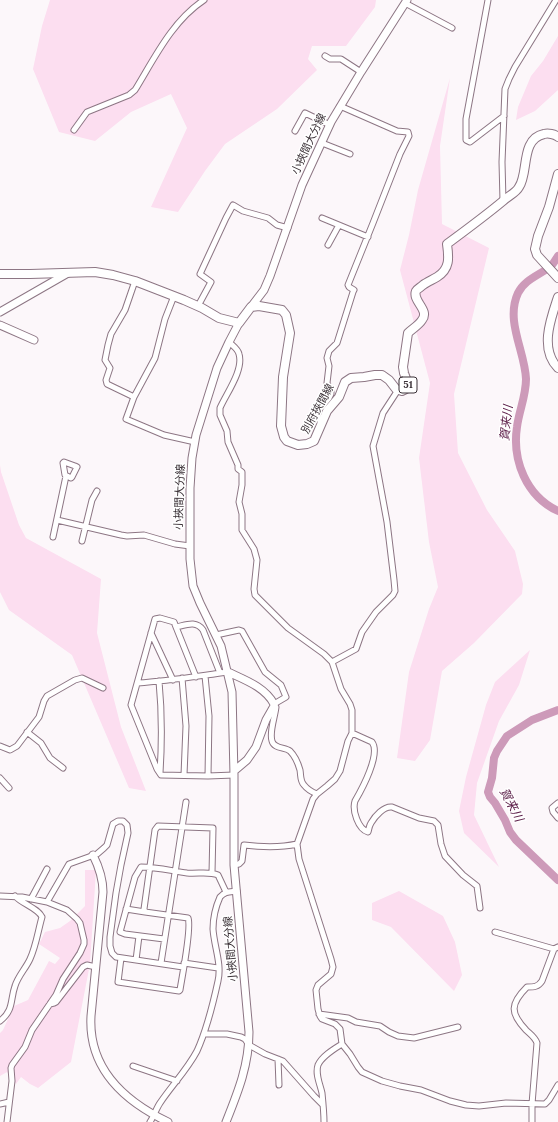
<!DOCTYPE html>
<meta charset="utf-8">
<style>
body{margin:0}
canvas{display:block;background:#fcf7fa}
</style>
<canvas width="558" height="1122"></canvas>
<script>
const ctx = document.querySelector('canvas').getContext('2d');
ctx.lineJoin = 'round';
function fillPath(path, color) { ctx.fillStyle = color; ctx.fill(path, 'evenodd'); }
function strokePath(path, color, width, dash) { ctx.strokeStyle = color; ctx.lineWidth = width; ctx.lineCap = dash ? 'butt' : 'round'; ctx.setLineDash(dash || []); ctx.stroke(path); }
function write(font, color, halo, rows, align = 'center') {
  ctx.font = font + ' Lora,"Noto Sans JP",serif'; ctx.lineWidth = 3; ctx.setLineDash([]); ctx.textBaseline = 'middle'; ctx.strokeStyle = halo; ctx.fillStyle = color; for (const [text, x, y, turn = 0] of rows) {
    ctx.save(); ctx.translate(x, y); ctx.rotate((+turn || 0) * Math.PI / 180); ctx.textAlign = isNaN(turn) ? turn : align; if (halo) ctx.strokeText(text, 0, 0); ctx.fillText(text, 0, 0); ctx.restore();
  }
}
fillPath(new Path2D(`
 M50 0H376L375 7 346 46H312L308 59 317 70 277 109 225 144 205 171 178 212 151 207 187 128 171 94 131 112 95 141 59 132 33 69 42 26Z
 M558 36V90L535 111 516 120 518 107 531 76 543 61Z
 M450 78 440 146 442 224 489 248 454 394 458 453 487 510 515 551 523 584 522 594 474 643 442 671 430 740 415 761 397 758 409 672 429 609 438 587 429 542 419 458 430 383 400 270 409 235 418 190Z
 M0 465 1 472 19 525 26 538 101 579 97 633 121 727 146 791 129 788 72 655 9 610 0 592Z
 M530 650 519 685 499 721 477 783 474 815 499 867 464 833 459 811 466 777 486 705 495 682Z
 M85 870H96L90 964 71 1062 38 1088 30 1084 21 1077 16 1084 7 1072 0 1076V1033L3 1030 14 1006 28 1000 49 961 55 964 60 958 39 944 45 932 60 928 70 921 85 906Z
 M399 891 443 916 455 942 462 975 454 991 391 927 372 920V903Z`), '#fcdef0');
strokePath(new Path2D(`
 M558 256C556 259 554 263 551 266 540 275 525 279 518 293 505 321 525 351 526 379 526 396 519 411 517 427 512 460 526 496 558 511
 M558 710 532 720 507 736 497 751 494 758 492 778 488 792 490 797 495 803 505 820 510 832 516 840 558 880`), '#cd9ab9', 8);
const street = new Path2D(`
 M488 0 466 119V140L470 142 504 116
 M405 3 452 28
 M325 56 330 59H341L361 72
 M74 130 87 112 129 95 135 90C154 59 172 21 204 0
 M295 131 305 113 330 125
 M322 143 350 154
 M503 201 502 162 505 89 509 79 515 67 556 0
 M322 218 368 237
 M328 245 339 225
 M174 296 165 319 155 358 134 397 126 419 164 435 195 442
 M198 306 211 282 200 274 226 218 233 205 243 211 268 218 277 225 288 228
 M229 342C233 346 238 349 239 354 244 370 226 394 220 408V415L227 431 228 442 238 465V469L242 472V485L239 502 242 514V530L254 549 257 560 254 589 255 595 288 628 324 654 332 662 341 689 350 704 352 710V733L348 741 340 771 335 779 327 786 317 794 313 799 297 844 299 859 331 959 333 967 331 974 318 985 316 990 318 1009 320 1016 322 1019 335 1024 340 1029 342 1044 350 1054 358 1067 362 1072 382 1081 400 1086 421 1090 450 1101 466 1105 479 1106 506 1103 545 1104 549 1100 558 1085
 M134 397 107 384 106 380 110 368 105 360 108 345 111 334 125 310 135 281
 M321 424 318 416 320 409 323 405 329 398 331 394V392L327 383 329 366 327 358 329 351 337 343 353 292 354 290 349 287 348 285 373 223 400 154 409 136 408 132 397 131 340 106
 M64 462 75 466 77 467 72 477 71 478 65 475 63 463Z
 M57 520 121 535 127 536 144 535 175 544 190 546
 M53 537 66 476
 M82 541 92 500 97 491
 M176 627C186 625 196 620 203 630L220 673
 M151 633 173 680
 M216 635 239 630 242 631 265 672 281 685 286 697 274 704
 M332 662 356 649 362 632 376 612 393 595 395 591 394 580 387 522 373 446 383 413 398 390
 M205 676 209 716 208 776
 M196 677 174 622 160 618 155 619 131 705 157 769 161 775 208 776 234 775
 M182 678 186 726 184 775
 M159 681C162 712 162 742 160 773
 M138 683C168 681 198 676 228 672
 M274 706 276 707C275 717 269 732 272 741 274 749 285 747 290 751 295 756 298 763 300 770 301 776 300 781 304 785 307 789 312 792 317 794
 M27 732 41 743 50 758 63 768
 M352 733 372 742C381 754 362 789 355 801 352 810 358 829 368 832 369 829 369 826 371 823 375 816 384 806 392 807L419 818 434 821 438 825 441 844 445 856 463 875 477 886 480 908
 M0 746 10 750 17 746 39 717 44 701 47 696 75 680 82 678 103 688
 M0 778 9 788
 M558 803 552 808 553 812 558 818
 M234 865 239 864 242 861 244 845C261 847 279 848 297 844
 M0 896 22 897 47 902 67 910 77 919 80 923 84 940V944L80 953 63 979 56 995 32 1030 25 1047 12 1065 11 1068 12 1081 7 1122
 M31 899 47 869
 M47 902 69 864 97 854 104 848 107 845 113 824 118 821H123L127 825 128 833 121 865 116 893 110 937V946L112 953 116 957 183 967
 M126 909 145 912
 M495 932 554 949 558 947
 M164 939 125 934 120 932 135 877 141 867C157 867 172 871 187 873 198 874 209 871 218 875L226 892
 M121 958 118 982 179 991 180 990C182 977 192 927 188 918L145 912 144 909 155 830 158 826 213 828 212 873
 M136 960 139 936
 M161 963 186 802
 M184 963 218 968
 M50 1004 54 1003 56 1002 83 967 87 965 96 967
 M319 1014 348 1018 356 1022 380 1026 389 1032 398 1036 414 1038 458 1027
 M0 1021C14 1010 10 1000 15 986 18 976 26 968 30 959 36 946 38 931 42 917 38 908 22 904 15 896
 M204 1034H227L241 1037 245 1039 249 1045 265 1054 283 1061 314 1096 322 1104
 M278 1059 279 1085
 M133 1066 177 1081
 M0 1104 9 1102
 M150 1122C154 1116 156 1109 160 1103 172 1085 187 1070 197 1051 207 1029 213 1004 218 981 222 964 214 946 213 929 213 919 216 906 220 897 225 891 230 892 237 891
 M324 1122C324 1113 323 1103 322 1093 320 1084 315 1074 318 1065 322 1056 334 1049 342 1044
 M532 1122V1104L537 1043C535 1037 530 1034 526 1030 510 1013 510 1004 527 987 534 987 538 987 542 981L554 949`);
const secondary = new Path2D(`
 M251 307 264 290 270 276 302 185 331 122 361 72 407 0
 M0 312 68 273
 M0 325 34 340
 M228 672C245 680 265 687 274 704V706L266 720 256 747 247 760 234 771
 M93 855C99 867 103 878 103 892L91 1016C88 1069 124 1101 168 1122
 M226 1122C238 1092 249 1065 249 1032L234 865V775L232 692 221 646 200 603 193 586 190 559V488L192 458 196 435 217 368 229 342 239 323`);
const primary = new Path2D(`
 M558 174 549 207 538 236 535 249 537 255 558 278
 M0 274H30L95 272 113 275 135 281 184 300 202 308 219 318 239 323 251 307 259 306 282 310 286 315 290 333 283 377 281 426 284 437 287 441 298 445 307 444 314 441 327 411 339 397 345 382 351 378 364 377 375 375H382L389 380 396 389 402 391 406 389 408 384 404 373 403 367 408 333C412 329 419 325 422 320 430 310 412 301 416 291 417 289 421 287 423 285 427 282 432 280 437 277 450 269 449 258 447 244 466 230 485 216 503 201 508 196 516 193 519 187 529 173 520 139 544 134 548 133 555 134 558 137
 M558 297C551 318 539 349 558 368`);
strokePath(street, '#8d7684', 7);
strokePath(secondary, '#8d7684', 9);
strokePath(primary, '#8d7684', 10);
strokePath(street, '#fff', 5);
strokePath(secondary, '#fff', 7);
strokePath(primary, '#fff', 8);
for (const [x, y, w] of [
 [408,385,18]
]) { const box = new Path2D(); box.roundRect(x - w / 2, y - 8, w, 16, 3); ctx.fillStyle = '#fff'; ctx.fill(box); strokePath(box, '#3a3036', 1); }
write('bold 10px', '#3a3036', null, [
 ["51",408,385]
]);
write('11px', '#3a3036', '#fff', [
 ["小挾間大分線",309,144,-65],
 ["別府挾間線",318,409,-61],
 ["小挾間大分線",180,497,-88],
 ["小挾間大分線",231,949,-95]
]);
write('italic 12px', '#5e214b', '#fff', [
 ["賀来川",507,423,-84],
 ["賀来川",511,805,62]
]);
</script>
